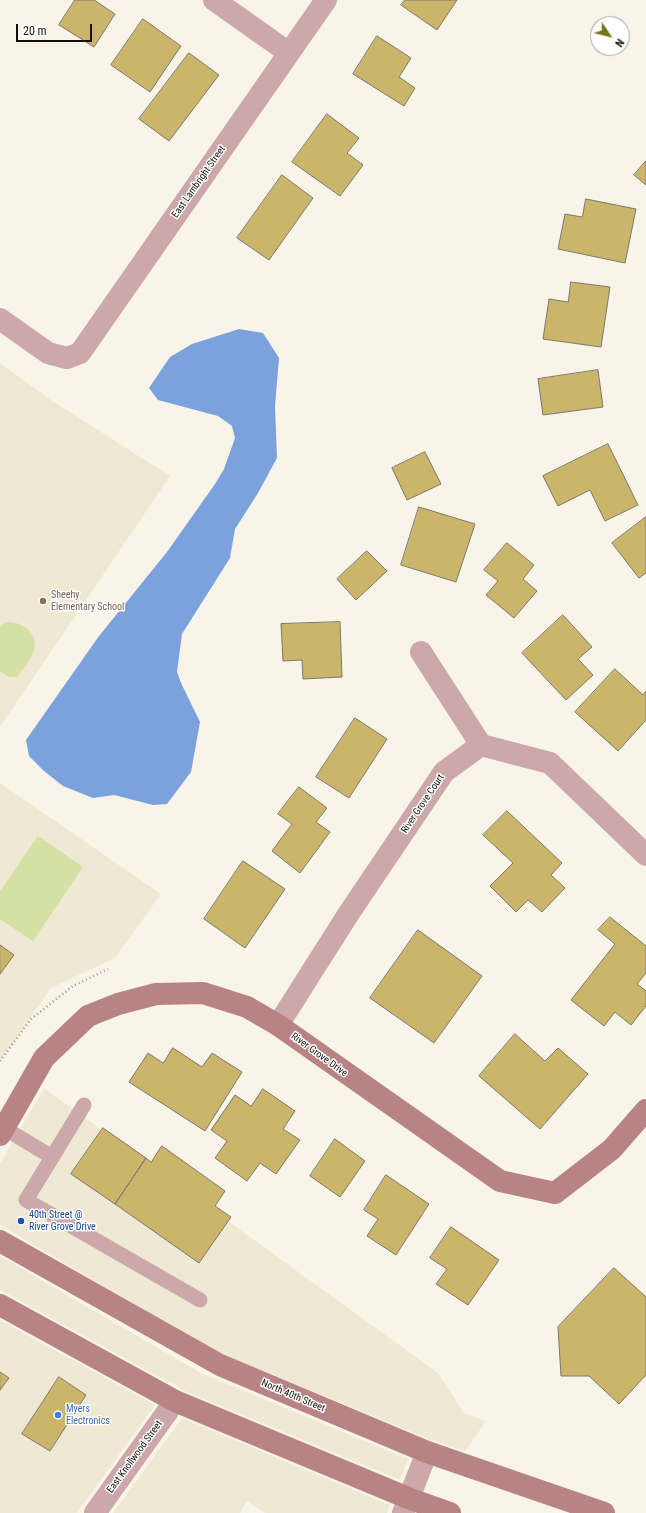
<!DOCTYPE html>
<style>
body{margin:0}
#map{position:relative;width:646px;height:1513px;overflow:hidden;background:#f8f5e8;font-family:"Roboto Condensed",sans-serif}
canvas{display:block}
.north{position:absolute;left:590px;top:16px;width:40px;height:40px;box-sizing:border-box;background:#fff;border:1px solid #a0a09e;border-radius:50%;rotate:125deg;font-size:11px;font-weight:700;line-height:16px;text-align:center;color:#12110d}
.north::after{content:'';display:block;margin:auto;width:14px;height:18px;background:#75761c;clip-path:polygon(50% 0,100% 100%,50% 72%,0 100%)}
.scale{position:absolute;left:16px;top:24px;width:76px;height:18px;box-sizing:border-box;border:2px solid #12110d;border-top:0;padding-left:5px;font-size:12px;line-height:14px;white-space:nowrap;color:#12110d;-webkit-text-stroke:3px #fff;paint-order:stroke}
</style>
<div id="map">
<canvas width="646" height="1513"></canvas>
<div class="north">N</div>
<div class="scale">20 m</div>
</div>
<script>
const ctx = document.querySelector('canvas').getContext('2d');
ctx.lineJoin = 'round';
function fillPath(path, color) { ctx.fillStyle = color; ctx.fill(path, 'evenodd'); }
function strokePath(path, color, width, dash) { ctx.strokeStyle = color; ctx.lineWidth = width; ctx.lineCap = dash ? 'butt' : 'round'; ctx.setLineDash(dash || []); ctx.stroke(path); }
function write(font, color, halo, rows, align = 'center') {
  ctx.font = font + ' "Roboto Condensed",sans-serif'; ctx.lineWidth = 3; ctx.setLineDash([]); ctx.textBaseline = 'middle'; ctx.strokeStyle = halo; ctx.fillStyle = color; for (const [text, x, y, turn = 0] of rows) {
    ctx.save(); ctx.translate(x, y); ctx.rotate((+turn || 0) * Math.PI / 180); ctx.textAlign = isNaN(turn) ? turn : align; if (halo) ctx.strokeText(text, 0, 0); ctx.fillText(text, 0, 0); ctx.restore();
  }
}
fillPath(new Path2D(`
 M0 363 51 400 170 476 0 727Z
 M0 783 161 894 115 958 51 988 0 1061Z
 M44 1088 438 1373 464 1413 486 1421 465 1451 431 1440 213 1350 0 1225V1164Z
 M0 1256 201 1373 408 1459 400 1480 182 1390 172 1382 170 1383 0 1290Z
 M0 1320 155 1405 77 1513H0Z
 M182 1418 390 1505 387 1513H265L247 1501 240 1513H113Z`), '#efe9d4');
fillPath(new Path2D(`
 M8 622C25 622 40 636 33 653 30 661 22 670 17 677H9L0 671V627L2 624Z
 M38 836 83 867 33 941 0 919V891Z`), '#d5e1a4');
fillPath(new Path2D(`
 M239 329 263 333 279 358 275 406 277 458 258 493 235 529 230 558 182 634 177 672 181 683 200 722 191 772 167 804 153 805 114 795 93 798 63 786 44 771 29 756 26 740 99 636 167 552 215 484 224 469 235 438 232 426 218 416 158 400 149 388 170 357 192 344Z`), '#7ba2dd');
const building = new Path2D(`
 M75 0H94L115 14 94 47 59 25Z
 M405 0H457L437 30 401 5Z
 M143 19 181 46 150 92 111 65Z
 M377 36 411 58 399 77 415 88 404 106 353 74Z
 M189 53 219 75 169 141 139 119Z
 M327 114 359 138 347 153 363 165 340 196 292 162Z
 M646 161V185L634 175Z
 M282 175 313 198 269 260 237 238Z
 M586 199 636 209 625 263 558 249 565 214 582 217Z
 M571 282 610 287 601 347 543 339 549 299 568 302Z
 M598 370 603 407 543 415 538 379Z
 M608 444 638 505 605 521 590 490 558 506 543 476Z
 M425 452 441 484 407 500 392 468Z
 M419 507 475 524 456 582 401 565Z
 M646 517V573L639 578 612 543Z
 M507 543 534 565 523 579 537 591 514 618 486 595 498 581 484 570Z
 M367 551 387 571 356 600 337 579Z
 M563 615 592 647 578 659 593 675 566 700 522 653Z
 M340 622 342 677 303 679 302 660 283 661 281 624Z
 M615 669 643 695 646 691V720L618 751 575 712Z
 M355 718 387 739 349 798 316 777Z
 M299 787 327 808 316 822 330 832 300 873 272 851 292 824 278 814Z
 M507 811 562 863 551 875 565 888 542 912 528 900 516 912 490 886 513 863 483 835Z
 M243 861 285 889 245 948 204 919Z
 M610 917 646 946V973L637 984 646 991V1006L631 1025 615 1012 604 1026 571 1000 615 944 598 930Z
 M418 930 482 976 434 1043 370 998Z
 M0 945 14 955 0 974Z
 M515 1034 545 1061 558 1048 588 1074 540 1129 479 1076Z
 M173 1048 202 1067 212 1053 242 1072 205 1131 129 1082 148 1053 163 1063Z
 M263 1089 295 1111 283 1129 300 1140 276 1174 260 1163 247 1181 215 1158 227 1141 211 1130 235 1095 251 1106Z
 M103 1128 146 1158 115 1204 71 1174Z
 M335 1139 365 1161 340 1197 310 1176Z
 M162 1146 225 1191 215 1206 231 1217 199 1263 115 1204 146 1158 151 1162Z
 M386 1175 429 1204 396 1255 367 1236 378 1219 364 1210Z
 M451 1227 499 1260 468 1305 436 1284 447 1269 430 1258Z
 M614 1268 646 1297V1375L619 1404 589 1376H561L558 1327Z
 M0 1372 9 1378 0 1390Z
 M59 1377 86 1395 50 1451 22 1434Z`);
fillPath(building, '#cbb56b');
strokePath(building, '#7c786d', 1);
strokePath(new Path2D(`
 M0 1061 31 1019 73 986 108 969`), '#97958c', 2.5, [1, 3]);
strokePath(new Path2D(`
 M84 1105 26 1200 200 1300
 M4 1128 52 1157`), '#cda8aa', 15);
strokePath(new Path2D(`
 M214 0 289 53
 M0 319 48 353 67 358 80 353 326 0
 M421 652 481 745
 M278 1025 349 913 444 772 481 745 550 763 646 855
 M95 1513 175 1401
 M403 1513 427 1452`), '#cda8aa', 22);
strokePath(new Path2D(`
 M0 1135 44 1058 88 1016 118 1004 156 994 203 993 247 1007 278 1025 500 1181 555 1193 612 1149 646 1110
 M0 1241 220 1365 427 1452 604 1513
 M0 1305 175 1401 408 1498 450 1513`), '#b88385', 22);
for (const [x, y, r, color] of [
 [43,601,4,"#8d6e63"],
 [21,1221,4,"#1a4fb4"],
 [58,1415,4,"#3f7fe0"]
]) { const dot = new Path2D(); dot.arc(x, y, r, 0, 2 * Math.PI); ctx.fillStyle = color; ctx.fill(dot); strokePath(dot, '#fff', 1.5); }
write('10px', '#12110d', '#fff', [
 ["East Lambright Street",199,182,-55],
 ["River Grove Court",423,804,-56],
 ["River Grove Drive",319,1055,36],
 ["North 40th Street",293,1396,23],
 ["East Knollwood Street",135,1457,-54]
]);
write('10px', '#785e54', '#fff', [
 ["Sheehy",51,595],
 ["Elementary School",51,607]
], 'left');
write('10px', '#164399', '#fff', [
 ["40th Street @",29,1215],
 ["River Grove Drive",29,1227]
], 'left');
write('10px', '#366cbe', '#fff', [
 ["Myers",66,1409],
 ["Electronics",66,1421]
], 'left');
</script>
